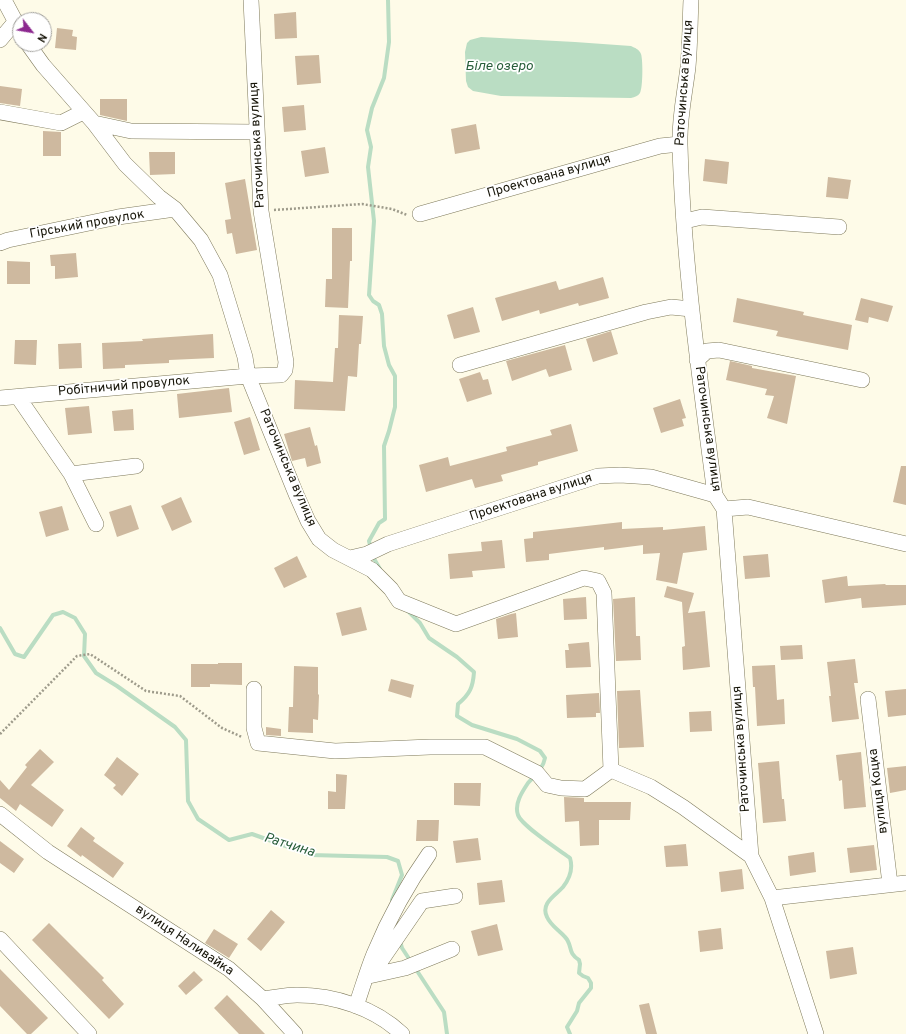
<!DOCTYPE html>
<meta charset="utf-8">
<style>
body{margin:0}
#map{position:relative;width:906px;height:1034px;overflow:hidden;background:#fefbe8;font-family:Overpass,sans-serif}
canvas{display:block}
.north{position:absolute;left:12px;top:12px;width:40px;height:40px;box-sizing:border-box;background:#fff;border:1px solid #a2a19d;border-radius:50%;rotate:121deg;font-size:11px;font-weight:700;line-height:16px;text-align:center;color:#171509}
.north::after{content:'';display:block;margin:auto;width:14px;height:18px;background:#8c288f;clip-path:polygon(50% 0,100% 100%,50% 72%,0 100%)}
</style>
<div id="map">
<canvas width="906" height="1034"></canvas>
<div class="north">N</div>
</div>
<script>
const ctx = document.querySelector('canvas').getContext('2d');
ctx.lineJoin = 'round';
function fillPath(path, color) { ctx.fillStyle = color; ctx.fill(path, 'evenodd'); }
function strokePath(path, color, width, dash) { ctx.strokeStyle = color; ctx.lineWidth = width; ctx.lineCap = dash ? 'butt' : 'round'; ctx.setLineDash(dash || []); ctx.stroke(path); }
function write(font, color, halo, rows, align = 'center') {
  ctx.font = font + ' Overpass,sans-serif'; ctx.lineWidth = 3.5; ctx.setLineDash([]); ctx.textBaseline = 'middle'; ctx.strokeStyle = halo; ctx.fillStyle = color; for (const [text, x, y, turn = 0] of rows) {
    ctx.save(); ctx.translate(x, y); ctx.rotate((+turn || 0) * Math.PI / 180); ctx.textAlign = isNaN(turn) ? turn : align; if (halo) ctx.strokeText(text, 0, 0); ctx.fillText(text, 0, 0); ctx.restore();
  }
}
fillPath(new Path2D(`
 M481 37 575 42 631 46C635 48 639 49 641 54 643 60 643 87 640 93 638 96 635 97 631 98L501 96 473 91 468 87 466 81 465 52 467 43 470 40Z`), '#baddc3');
strokePath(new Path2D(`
 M380 569 373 557 369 541 379 523 385 519 384 446 389 431 395 407V376L389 365 384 346 382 314 379 305 373 301 369 295 374 221 368 167 371 147 367 130 372 108 384 78 389 42 388 0
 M408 611 420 623 429 638 457 657 474 672C473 687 470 694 458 704L457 716 472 725 517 739 540 751 545 758C543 769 535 775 528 783 522 792 514 804 518 815 522 826 559 850 570 858 573 868 570 878 563 887 556 895 540 903 547 917 551 926 559 930 565 937 573 945 567 953 579 960L580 964 579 973 583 976 588 978 591 983V988L579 1003 577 1011 567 1027 570 1034
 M0 628 15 654 24 657 53 615 63 612 75 618 85 634 84 656 96 673 117 686 175 727 186 740 188 801 198 819 229 840 252 834 311 855 387 857 398 861 402 875 392 900
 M400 941 402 948 444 1012 447 1034`), '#baddc3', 4);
fillPath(new Path2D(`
 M296 12 297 38 275 39 274 14Z
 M57 28 73 30 72 36 77 37 76 50 55 48Z
 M319 55 321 83 297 85 295 56Z
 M0 86 22 89 20 106 0 103Z
 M100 99H127V121L100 115Z
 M304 105 306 130 284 132 282 107Z
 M476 124 480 149 455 154 451 129Z
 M43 131 61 132V156H43Z
 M325 147 329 173 305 177 301 151Z
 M149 152H175V174L150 175Z
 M705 159 729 162 727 184 703 181Z
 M828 177 851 180 848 199 826 197Z
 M245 179 257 250 236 254 232 233 227 234 225 220 231 219 225 183Z
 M332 228H352V261H350L348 308 325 307 326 279H332Z
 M76 253 78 277 55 279V266H51L50 255Z
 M7 261 30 262V284H7Z
 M603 277 609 298 579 306 578 303 540 314 539 310 502 321 495 298 556 281 559 290Z
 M737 298 804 312 803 315 852 325 848 350 776 336 778 331 733 322Z
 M861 298 893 306 888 322 869 317 868 323 855 320Z
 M473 307 480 332 454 339 447 315Z
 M339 315 363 316 361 344H359L357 377 348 376 345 411 294 409 295 380 333 382 335 348H338Z
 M611 331 618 354 593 362 586 339Z
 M213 334 214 358 169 360V363L125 365V368L103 369 102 343 143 341 142 339Z
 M15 340H37L36 365 14 364Z
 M81 343 82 368 59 369 58 344Z
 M565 345 572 370 549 377 546 369 512 381 506 361Z
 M730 361 752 366V368L796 376 787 424 767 418 774 396 765 395 767 389 726 380Z
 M480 372 483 380 488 379 492 394 467 402 459 379Z
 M229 388 232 412 179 418 177 394Z
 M680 399 686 418 682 419 684 426 661 433 653 408Z
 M89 406 92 433 68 435 65 408Z
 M133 409 134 430 114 431 112 411Z
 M250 417 260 450 244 455 234 422Z
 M571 424 578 451 538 462V465L501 475 503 481 475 488 472 479 426 492 419 465 448 457 450 466 507 451 506 447 552 435 550 430Z
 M310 427 315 446 317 445 321 463 307 467 305 458 292 461 284 434Z
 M901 466H906V505L893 502Z
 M181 497 192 522 172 531 161 506Z
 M131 505 139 529 117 537 109 512Z
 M62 506 69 530 46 537 39 512Z
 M622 522V529L663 527V530L705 526 707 550 683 553 677 584 656 580 660 553 643 554V545L604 550V547L549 554V560L526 562 524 539 533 538V532Z
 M502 540 505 568 472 571 473 577 450 579 448 554 482 551 481 542Z
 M768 554 770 577 745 579 743 556Z
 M297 556 307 577 284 588 274 568Z
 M847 576 848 586 885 584 886 585H906V605L862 608 861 598 825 603 822 580Z
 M667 586 694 593 688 613 705 611 710 667 683 670 682 647 685 646 682 602 664 597Z
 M586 597 587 619 564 620 563 599Z
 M635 597 636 636H640L641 660 616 661 613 599Z
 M361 607 367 630 342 636 336 613Z
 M516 613 518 637 498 639 496 619 511 614Z
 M589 642 591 667 566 668 565 650H569L568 644Z
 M802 645 803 659 781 660 780 646Z
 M855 659 858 683H854L859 719 832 722 829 696H831L827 662Z
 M218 663H242V685L210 684V687H191V664H218Z
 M775 665 777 700 784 699 785 724 757 726 755 687H753L752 666Z
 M294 666 318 667V694L319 695 318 720 313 719V733L288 732 289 707H293Z
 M391 679 414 685 411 698 388 691Z
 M906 689V715L888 717 885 691Z
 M640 690 644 747 619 748 617 691Z
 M599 693 600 713H596V717L567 718 566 695Z
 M711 711 712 731 690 732 689 712Z
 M266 727 281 729V736L266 735Z
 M40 749 54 762 31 785 64 810 52 827 20 804 16 811 0 798V780L9 790 27 767 25 765Z
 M861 752 866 807 844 809 842 780 839 781 836 755Z
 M117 757 139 774 122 796 113 788 116 785 104 775Z
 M779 761 782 799H784L786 821 763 823 758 763Z
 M906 766V790L890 793 887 768Z
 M336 774 347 775 345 809H328V791L336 792Z
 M454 783H481L480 806 454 805Z
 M564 797 584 798V802H631L630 820H599V845L580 846 579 821 565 822Z
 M417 820H439L438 841H416Z
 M81 827 95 838 93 841 124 863 113 878 82 855 81 857 67 846Z
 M478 838 481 860 456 863 453 841Z
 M0 841 24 859 14 873 0 863Z
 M686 844 688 866 666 867 664 846Z
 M874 845 877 870 850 873 847 848Z
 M814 852 816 872 790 876 788 856Z
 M742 869 744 889 721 892 719 872Z
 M502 880 505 902 479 905 477 883Z
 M271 910 285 922 261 951 247 939Z
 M49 923 104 978 102 980 124 1004 109 1019 32 940Z
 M497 924 503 950 478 956 471 931Z
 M721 928 723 949 700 952 698 931Z
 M214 929 238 944 229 958 205 943Z
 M853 947 857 974 830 979 826 951Z
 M0 969 48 1018 31 1034H27L0 1006Z
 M194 971 203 980 186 995 178 986Z
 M227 995 265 1034H239L214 1008Z
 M649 1003 657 1034H646L639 1005Z`), '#ceb99f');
const minor = new Path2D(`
 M4 0 20 30
 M691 0C690 22 690 45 688 67 685 93 679 118 680 145 683 262 700 379 715 495L724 509 751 856 772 898 816 1034
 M0 40 15 22
 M28 44 43 65 94 123 125 164 159 197 175 209 201 240 220 275 245 357 248 376 296 494 308 521 319 539 333 550 372 570 391 589 399 601 456 624 584 578 598 581 604 593 611 770 651 787 683 807 751 856
 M0 112 61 123 83 112
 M94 123 131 131 256 132
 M420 214 660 146 680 144
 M685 221 702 217 839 227
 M0 243 8 240 118 217 175 209
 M697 360 707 351 719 350 862 380
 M460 365 646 312 671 307 691 309
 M18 397 71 474 136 466
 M0 398 248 376 281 375 285 370 286 362 261 211 251 0
 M71 474 96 524
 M724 509 748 507 906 544
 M350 558 367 554 388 544 598 476 620 475 651 477 715 495
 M254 689V728L258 743 335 751 430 747H485L537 773 547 785 561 788 585 789 611 770
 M868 699 890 884
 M0 814 48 852 229 969 263 999C274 998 285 995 297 995 334 995 375 1008 402 1034
 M772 898 906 883
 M0 939 89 1034
 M376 968 422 901 455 896
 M369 976 405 968 452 949
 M263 999 295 1034
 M356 1006C362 989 367 971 374 954 389 918 407 885 429 854`);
strokePath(minor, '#7f7a5c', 16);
strokePath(new Path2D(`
 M274 210 362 204 392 209 407 215
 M0 734 77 656 90 654 146 691 180 696 222 728 242 737`), '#9e9b8b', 2.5, [2, 2]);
strokePath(minor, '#fff', 15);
write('13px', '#171509', '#fff', [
 ["Раточинська вулиця",685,83,-86],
 ["Раточинська вулиця",258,145,-93],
 ["Проектована вулиця",549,177,-16],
 ["Гірський провулок",87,225,-10],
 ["Робітничий провулок",124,387,-5],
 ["Раточинська вулиця",707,429,82],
 ["Раточинська вулиця",287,468,67],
 ["Проектована вулиця",531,498,-18],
 ["Раточинська вулиця",742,749,-94],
 ["вулиця Коцка",879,791,-97],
 ["вулиця Наливайка",184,941,34]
]);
write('italic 14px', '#295e3b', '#fff', [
 ["Біле озеро",499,67],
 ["Ратчина",289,846,17]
]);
</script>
